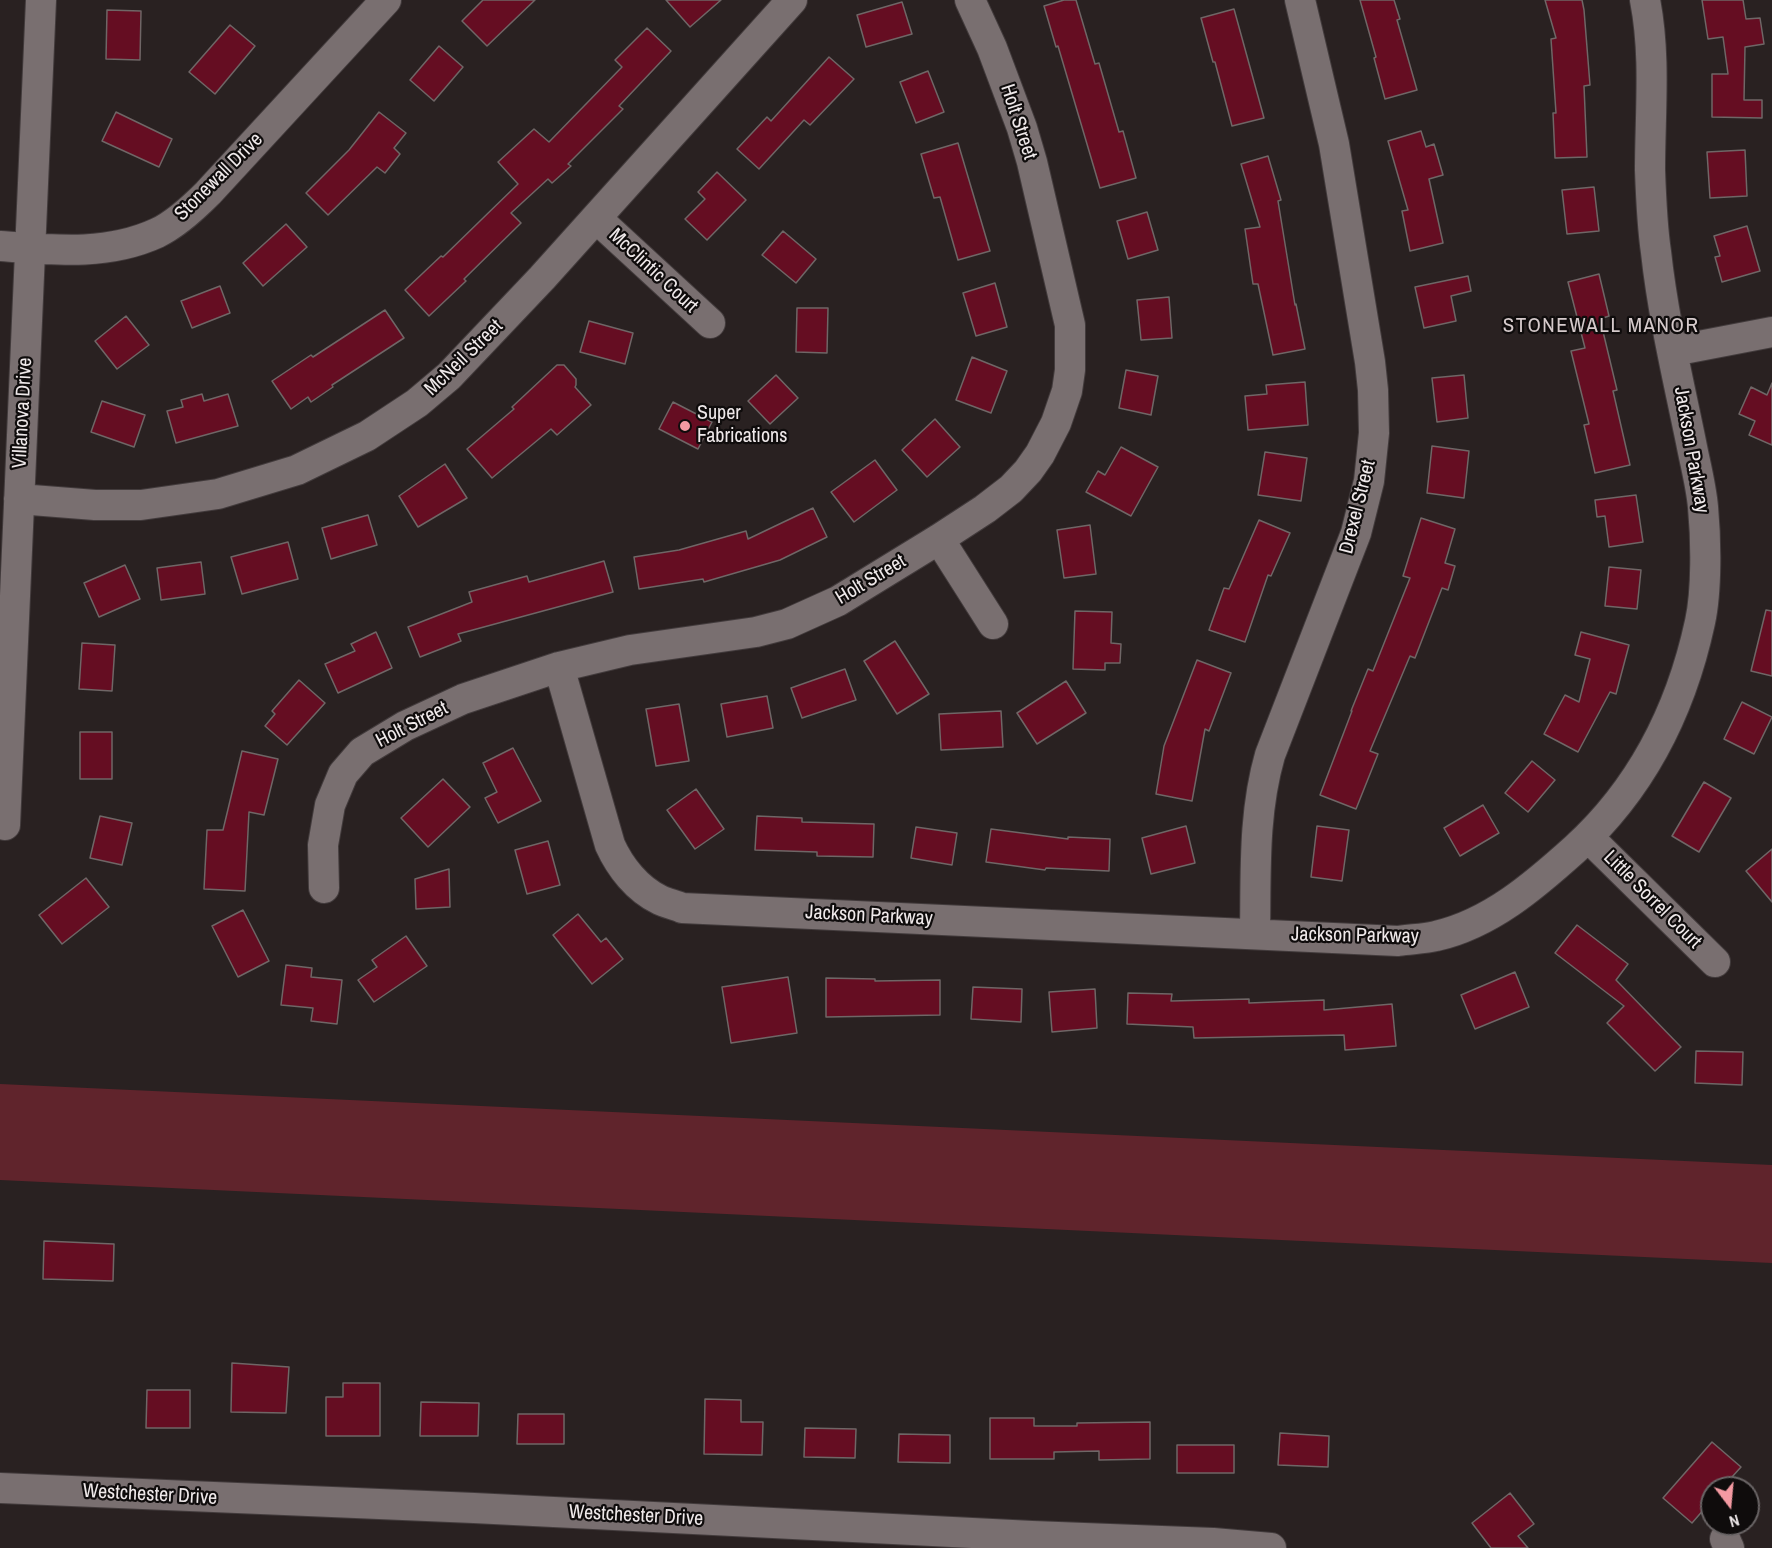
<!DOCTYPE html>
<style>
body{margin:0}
#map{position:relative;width:1772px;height:1548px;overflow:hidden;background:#292121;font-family:"Archivo Narrow",sans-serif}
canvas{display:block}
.north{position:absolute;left:1700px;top:1476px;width:60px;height:60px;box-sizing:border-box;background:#0f0c0c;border:2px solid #696465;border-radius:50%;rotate:164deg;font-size:16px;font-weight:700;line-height:24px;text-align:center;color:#efe9ea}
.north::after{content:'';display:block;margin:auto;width:21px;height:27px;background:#f49aa2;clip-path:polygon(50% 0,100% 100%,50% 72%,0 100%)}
</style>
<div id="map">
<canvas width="1772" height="1548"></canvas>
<div class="north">N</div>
</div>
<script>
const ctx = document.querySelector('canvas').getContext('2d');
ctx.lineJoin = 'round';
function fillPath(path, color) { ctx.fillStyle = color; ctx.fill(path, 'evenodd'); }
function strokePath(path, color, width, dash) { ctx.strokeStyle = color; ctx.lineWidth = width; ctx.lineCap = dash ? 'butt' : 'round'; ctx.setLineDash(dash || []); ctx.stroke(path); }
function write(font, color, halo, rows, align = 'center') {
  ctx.font = font + ' "Archivo Narrow",sans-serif'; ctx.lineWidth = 4.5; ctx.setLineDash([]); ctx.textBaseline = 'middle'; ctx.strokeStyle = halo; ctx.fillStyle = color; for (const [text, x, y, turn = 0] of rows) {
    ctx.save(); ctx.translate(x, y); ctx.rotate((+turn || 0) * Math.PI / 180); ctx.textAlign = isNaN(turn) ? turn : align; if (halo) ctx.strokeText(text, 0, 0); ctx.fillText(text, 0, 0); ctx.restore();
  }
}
fillPath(new Path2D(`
 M0 1084 1772 1165V1263L0 1180Z`), '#60242c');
const building = new Path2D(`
 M483 0H535L487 46 462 21Z
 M666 0H721L690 27Z
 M1064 0H1076L1095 64 1099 63 1119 132 1123 131 1136 178 1100 188 1058 46 1056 47 1044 6Z
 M1360 0H1394L1400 19 1397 20 1417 90 1385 99 1374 58 1376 57Z
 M1545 0H1582L1584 10 1590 85 1584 86 1587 157 1555 158 1553 113H1556L1551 39 1556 38Z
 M1702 0H1743L1746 19 1760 18 1764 44 1745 47 1744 100H1762V118L1712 117V74H1728L1723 37 1708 39Z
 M902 2 912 34 866 47 857 15Z
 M1234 9 1264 118 1232 126 1215 62H1213L1201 18Z
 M107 10 141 11 140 60 106 59Z
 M230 25 255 46 215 94 189 72Z
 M647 28 671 51 619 106 623 109 568 164 571 166 552 183 548 179 511 213 521 223 464 279 466 281 429 316 405 290 441 256 443 257 518 184 498 162 534 129 549 142 622 67 615 60Z
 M439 46 463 67 434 101 410 80Z
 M829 57 854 79 810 125 804 120 759 169 737 149 767 117 771 121Z
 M928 71 944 112 916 123 900 82Z
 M116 112 172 139 159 167 102 141Z
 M379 112 406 133 394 148 400 154 385 173 377 167 328 215 306 193 349 150Z
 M1421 131 1426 147 1434 144 1443 175 1429 179 1443 243 1410 251 1402 211 1408 210 1388 141Z
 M958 143 990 251 958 260 940 197 934 198 921 154Z
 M1745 150 1747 196 1710 198 1707 152Z
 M1268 156 1281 200 1278 201 1295 305 1296 304 1305 349 1273 355 1258 284H1253L1245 229 1260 227 1241 164Z
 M717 172 746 200 707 240 685 219 705 199 698 192Z
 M1594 187 1599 231 1567 234 1562 190Z
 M1147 212 1158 250 1128 259 1117 221Z
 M286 224 307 247 263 286 243 263Z
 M1747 226 1760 271 1722 282 1715 257 1720 256 1714 236Z
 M783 231 816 259 796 283 762 255Z
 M1599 274 1609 316 1600 319 1617 390 1613 391 1630 465 1595 473 1584 425 1589 424 1571 351 1585 348 1568 282Z
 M1468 276 1471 291 1451 296 1456 321 1424 328 1415 287Z
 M995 283 1007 327 976 336 963 293Z
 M220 286 230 313 192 328 181 301Z
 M1169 297 1172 338 1141 340 1137 300Z
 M797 308H828L827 353 796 352Z
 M385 310 404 338 332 385 333 387 311 402 308 397 291 409 272 381 311 355 313 357Z
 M126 316 149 345 117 369 95 341Z
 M589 321 633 333 625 364 580 352Z
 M972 357 1007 371 991 413 956 400Z
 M557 365H564L576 379V385L575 387 591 405 557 435 551 429 492 478 467 449 514 409 512 407Z
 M1126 370 1158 376 1151 415 1119 408Z
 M776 375 798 398 770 424 748 401Z
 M1464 375 1468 418 1437 422 1432 378Z
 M1305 382 1308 425 1248 430 1245 396 1267 394 1266 385Z
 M1772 383V445L1749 435 1755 421 1739 414 1751 387 1767 395Z
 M202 394 204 401 228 394 238 426 176 443 167 411 183 407 181 400Z
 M102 401 145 415 134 447 91 432Z
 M673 402 712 422 698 449 659 429Z
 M935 419 960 447 927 477 902 450Z
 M1432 446 1469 451 1464 498 1427 493Z
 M1121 447 1158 467 1131 516 1086 492 1098 471 1105 475Z
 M1265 452 1307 458 1301 501 1258 495Z
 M875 460 897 490 854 522 831 492Z
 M445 464 467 498 418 527 399 496Z
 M1636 495 1643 542 1609 547 1605 516 1597 517 1595 500Z
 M813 508 827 537 780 560 704 582 703 579 639 589 634 557 679 550 746 531 748 539Z
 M368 515 377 545 331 559 322 528Z
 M1421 518 1455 529 1445 563 1455 566 1448 590 1442 588 1415 658 1410 656 1370 751 1378 754 1356 809 1320 795 1352 711H1351L1368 669 1373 671 1410 578 1403 576Z
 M1259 520 1290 533 1271 576 1268 575 1245 642 1209 630 1224 588 1229 589Z
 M1090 525 1096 574 1064 578 1057 530Z
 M288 542 298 579 242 594 231 557Z
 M604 561 613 592 458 634 461 641 420 657 408 627 472 602 469 592 527 576 529 582Z
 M201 562 205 594 161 600 157 568Z
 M125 565 140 599 99 617 84 583Z
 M1609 567 1641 570 1637 609 1605 606Z
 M1766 610 1772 611V676L1751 671Z
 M1075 611 1112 612 1111 643 1121 644 1120 663H1105V670L1073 669Z
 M376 632 392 668 338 693 325 664 355 651 351 644Z
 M1581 632 1629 645 1616 694 1610 692 1578 752 1544 734 1565 695 1579 702 1590 659 1575 655Z
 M895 641 929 694 897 714 864 661Z
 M82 643 115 645 112 691 79 689Z
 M1197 660 1231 673 1209 731 1205 729 1192 801 1156 794 1164 746Z
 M845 669 856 700 802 718 791 688Z
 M299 680 325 703 287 745 265 726 275 714 272 711Z
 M1066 681 1086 713 1037 744 1017 713Z
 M767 696 773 728 727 737 721 704Z
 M1742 702 1772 717 1754 754 1724 739Z
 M679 704 689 761 656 766 646 709Z
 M1001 711 1003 747 941 750 939 714Z
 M80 732H112V779H80Z
 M513 748 541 801 498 823 485 798 497 792 483 763Z
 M242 751 278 759 264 815 249 812 245 891 204 889 207 830H223Z
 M1532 761 1555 780 1528 812 1505 793Z
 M443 779 470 807 428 847 401 818Z
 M1704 782 1731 798 1699 852 1672 836Z
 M696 789 724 829 695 849 667 810Z
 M1483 805 1499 833 1460 856 1444 828Z
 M100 816 132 823 122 865 90 858Z
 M757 816 802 818V822L874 824 873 857 817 856V852L755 850Z
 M1186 826 1195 863 1151 874 1142 838Z
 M1317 826 1349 830 1342 881 1311 877Z
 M916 827 957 833 952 865 911 858Z
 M991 829 1068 839V837L1110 839 1109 871 1046 868 1045 870 986 862Z
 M548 841 560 885 527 894 515 850Z
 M1772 849V902L1746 871Z
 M449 869 450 907 416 909 415 879Z
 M86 878 109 907 62 944 39 915Z
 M243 910 269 961 238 977 212 926Z
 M578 914 601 942 606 938 623 959 592 984 553 935Z
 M1577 925 1628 964 1616 980 1681 1047 1655 1071 1607 1023 1624 1006 1555 953Z
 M406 936 427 966 374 1002 358 980 377 967 372 960Z
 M286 965 312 968 311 977 342 980 337 1024 311 1021 313 1008 281 1005Z
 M1515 972 1529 1007 1475 1029 1461 995Z
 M788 977 797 1033 731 1043 722 987Z
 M826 978 875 979V981L940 980V1015L826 1017Z
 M973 987 1022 989 1021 1022 971 1019Z
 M1095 989 1097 1028 1052 1032 1049 992Z
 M1128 993 1172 994 1171 1001 1249 999V1003L1324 1000V1010L1392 1004 1396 1046 1345 1050 1344 1035 1194 1038 1193 1027 1127 1024Z
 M1696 1051 1743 1052 1742 1085 1695 1083Z
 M44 1241 114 1244 113 1281 43 1279Z
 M232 1363 289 1367 286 1413 231 1412Z
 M343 1383H380V1436H326V1397H343Z
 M147 1390H190V1428H146Z
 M705 1399 741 1400V1422H763L762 1455 704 1454Z
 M421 1402 479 1403 478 1436H420Z
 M518 1414H564V1444H517Z
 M990 1418H1034V1426H1077V1423L1150 1422V1459L1099 1460V1451L1054 1452V1459H990Z
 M805 1428 856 1429 855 1458 804 1457Z
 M1280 1433 1329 1436 1328 1467 1278 1465Z
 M899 1434 950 1435V1463L898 1462Z
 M1712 1442 1741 1467 1722 1488H1712V1500L1692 1523 1663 1498Z
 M1177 1445H1234V1473H1177Z
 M1510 1493 1534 1524 1518 1536 1528 1548H1491L1472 1523Z`);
fillPath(building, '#650d22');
strokePath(building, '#6f6666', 1.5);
const minor = new Path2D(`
 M596 218 710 323
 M0 246C53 250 107 256 157 233 176 224 193 208 208 193L386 0
 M1673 351 1772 332
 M19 499 95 505H141L218 494 297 470 367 436 417 403 449 376 542 278 792 0
 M939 539 993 624
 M559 667 610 845C620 867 637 889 660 900 666 903 675 905 682 908L1398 941C1411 939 1424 939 1436 936 1490 924 1535 885 1575 849 1642 788 1681 710 1700 622 1707 590 1706 539 1703 507 1701 485 1695 463 1691 442 1678 379 1663 316 1656 252 1652 225 1651 198 1650 170 1650 113 1656 56 1645 0
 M5 825 41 0
 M1588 837 1715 962
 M324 888 323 845 330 805 343 774 362 752 405 726 463 699 559 667 630 650 756 632 787 624 838 601 939 539 985 509 1011 489 1028 471 1040 454 1056 423 1067 391 1070 370V325L1032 162 1022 128 992 48 970 0
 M1255 934C1256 874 1253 814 1270 755L1356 533 1369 481 1374 433 1373 390 1370 362 1334 144 1300 0
 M0 1488 474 1508 1032 1536 1213 1543 1271 1548
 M1725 1539 1729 1548`);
strokePath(minor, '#423b3c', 32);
strokePath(minor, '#796f70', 30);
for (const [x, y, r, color] of [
 [685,426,6,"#f49aa2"]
]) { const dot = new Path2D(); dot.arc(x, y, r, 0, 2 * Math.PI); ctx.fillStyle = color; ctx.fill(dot); strokePath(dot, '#0f0c0c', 2); }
write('20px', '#efe9ea', '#0f0c0c', [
 ["Holt Street",1018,122,72],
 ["Stonewall Drive",219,177,-45],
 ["McClintic Court",653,271,43],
 ["McNeil Street",464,358,-44],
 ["Villanova Drive",23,413,-87],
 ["Jackson Parkway",1691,450,80],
 ["Drexel Street",1358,507,-76],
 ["Holt Street",871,580,-31],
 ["Holt Street",412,725,-27],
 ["Little Sorrel Court",1652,900,45],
 ["Jackson Parkway",869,916,3],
 ["Jackson Parkway",1355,936,1],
 ["Westchester Drive",150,1495,3],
 ["Westchester Drive",636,1516,3]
]);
write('20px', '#efe9ea', '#0f0c0c', [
 ["Super",697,414],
 ["Fabrications",697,437]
], 'left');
ctx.letterSpacing = '1.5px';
write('21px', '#d5cacb', '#0f0c0c', [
 ["STONEWALL MANOR",1601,326]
]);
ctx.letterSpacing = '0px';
</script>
